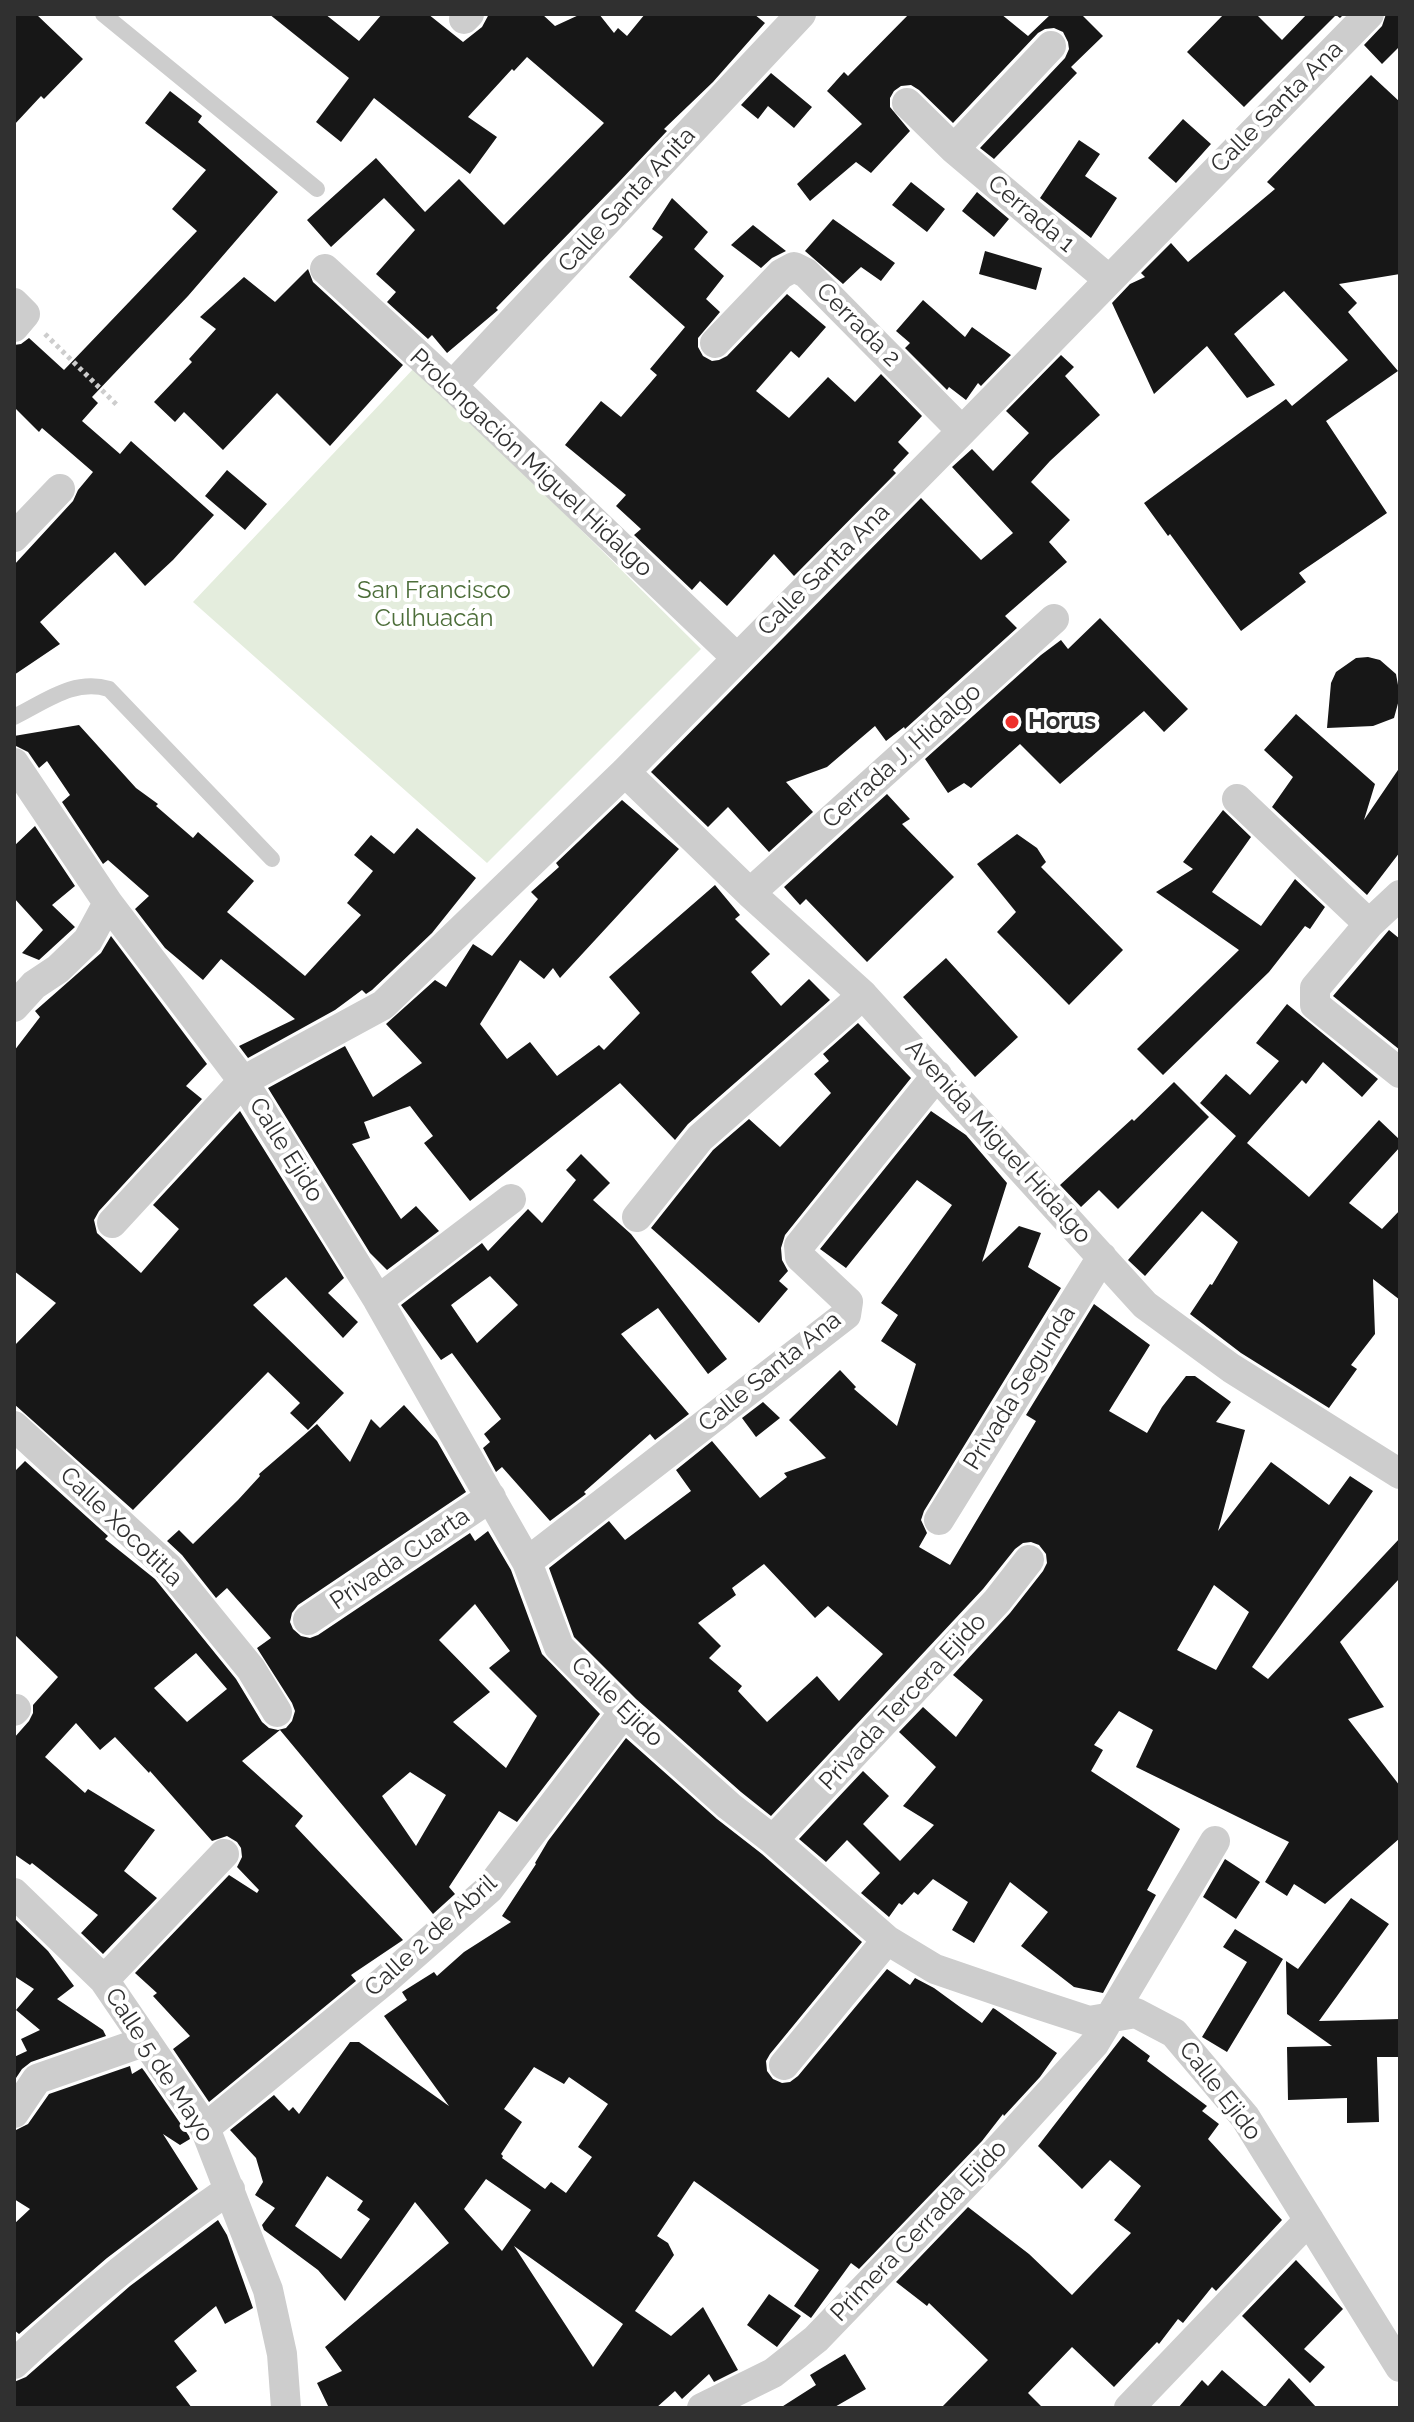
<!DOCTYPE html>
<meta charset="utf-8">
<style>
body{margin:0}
#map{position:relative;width:1414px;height:2422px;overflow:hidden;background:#fff;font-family:Raleway,sans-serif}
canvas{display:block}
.frame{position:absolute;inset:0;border:16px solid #303030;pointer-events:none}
</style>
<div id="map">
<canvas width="1414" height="2422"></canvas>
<div class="frame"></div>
</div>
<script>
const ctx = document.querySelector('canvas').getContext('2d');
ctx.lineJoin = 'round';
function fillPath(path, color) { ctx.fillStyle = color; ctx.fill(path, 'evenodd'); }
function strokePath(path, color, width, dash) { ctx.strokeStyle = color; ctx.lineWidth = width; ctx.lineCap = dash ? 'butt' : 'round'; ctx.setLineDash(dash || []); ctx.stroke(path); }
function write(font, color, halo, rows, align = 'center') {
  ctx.font = font + ' Raleway,sans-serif'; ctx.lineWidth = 8; ctx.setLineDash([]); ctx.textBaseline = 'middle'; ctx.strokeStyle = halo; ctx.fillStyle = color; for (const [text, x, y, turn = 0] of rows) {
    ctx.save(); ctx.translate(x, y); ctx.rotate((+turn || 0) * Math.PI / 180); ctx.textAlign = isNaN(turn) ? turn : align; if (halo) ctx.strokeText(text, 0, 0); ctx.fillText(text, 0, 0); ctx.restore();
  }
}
fillPath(new Path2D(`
 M416 366 701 649 487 863 193 602Z`), '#e4eddd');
fillPath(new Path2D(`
 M14 14H36L83 59 44 99 41 96 14 125Z
 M269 14H325L359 41 382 14H428L463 42 482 27 489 14H542L555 26 581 14H599L614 33 618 28 627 36 645 14H754L765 23 713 82 664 129 667 131 618 183 496 308 498 310 447 353 432 335 428 339 387 302 396 292 376 274 415 230 384 198 331 247 307 220 376 158 425 212 459 179 504 225 604 123 527 57 514 71 512 69 468 117 497 137 470 174 374 98 341 142 316 122 349 78Z
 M909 14H1001L1028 36 1051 14H1081L1103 36 1071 67 1077 73 994 159 980 148 1065 58 1069 49 1068 42 1063 32 1054 28 1045 29 1038 33 953 123 919 90 911 85 901 86 894 91 890 98V107L910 131 871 173 856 162 810 201 797 184 862 124 827 91 844 72 848 76Z
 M1224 14H1256L1282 40 1307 14H1344L1340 18 1336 15 1244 107 1187 52Z
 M1386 14H1400V46L1382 64 1364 45 1382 26Z
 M771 73 812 107 794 128 768 106 758 119 741 105Z
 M1371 75 1400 102V274L1339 284 1357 303 1348 312 1398 371 1326 421 1387 513 1299 573 1306 582 1241 631 1170 534 1168 536 1144 503 1286 399 1292 406 1348 360 1284 291 1234 334 1275 385 1247 398 1207 346 1154 394 1112 303 1130 284 1145 277 1141 273 1171 243 1188 262 1275 189 1267 182Z
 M170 91 202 116 198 122 278 192 188 296 92 397 98 403 82 421 120 454 131 441 214 515 173 560 145 586 115 552 40 622 60 644 14 675V565L73 501 78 490 93 472 42 428 39 432 14 407V345L21 344 29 338 64 370 197 231 172 209 206 170 145 123Z
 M1183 119 1211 144 1176 183 1148 158Z
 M1079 140 1100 154 1085 176 1117 198 1091 238 1040 198Z
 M911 182 945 209 927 232 892 205Z
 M977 192 1009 219 994 237 962 211Z
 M672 198 708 232 694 249 724 276 706 299 720 312 698 338V347L703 356 712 361 719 360 727 356 787 294 826 327 799 358 791 351 756 391 789 418 828 377 855 402 881 374 922 416 898 442 909 453 893 470 896 473 794 576 774 554 727 606 700 581 692 590 634 535 641 529 616 506 626 495 565 445 601 401 621 417 657 375 650 369 685 327 629 277 663 237 652 229Z
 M833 219 895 263 881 281 861 267 843 284 805 251Z
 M753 225 786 251 772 258 761 268 731 245Z
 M985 251 1042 268 1036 290 979 274Z
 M308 269 313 282 403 365 330 446 277 393 223 450 184 412 175 422 154 402 192 362 189 359 216 329 200 317 244 277 275 302Z
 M923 300 965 337 972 327 1011 355 981 386 978 383 966 400 949 387 947 390 905 348 910 343 896 331Z
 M1061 355 1074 367 1065 376 1100 415 1050 461 1031 482 1070 520 1049 542 1067 562 1005 616 1017 628 905 729 904 727 886 741 875 726 827 767 786 782 813 812 769 852 728 807 708 827 651 772 921 498 981 560 1013 533 952 467 972 449 993 471 1029 433 1006 411Z
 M227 470 267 504 245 530 205 496Z
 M1100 618 1188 709 1164 732 1144 711 1060 784 1020 744 971 788 964 783 948 793 925 759 1041 655 1061 640 1068 649Z
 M1368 657 1380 660 1396 674 1400 696 1394 718 1373 726 1327 728 1331 683 1336 672 1356 658Z
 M1296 714 1375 784 1364 820 1400 767V852L1367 895 1272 807 1293 777 1264 750Z
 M79 725 136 788 158 804 156 806 193 838 198 832 254 881 227 912 305 976 361 915 347 903 373 871 354 855 371 835 394 854 417 828 476 878 432 933 372 990 366 994 362 990 335 1010 248 1058 239 1046 295 1019 221 959 203 980 165 948 135 909 149 896 108 860 103 864 62 802 70 795 47 761 39 768 28 752 14 745V736Z
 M887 794 910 819 902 824 954 877 867 962 806 899 800 905 784 887Z
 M622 800 679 849 560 978 553 968 544 979 520 960 480 1024 507 1059 530 1042 557 1076 599 1045 604 1050 640 1013 609 977 715 885 740 915 735 919 770 954 751 972 781 1006 809 979 830 1000 688 1124 675 1140 620 1083 470 1201 424 1143 433 1136 410 1106 364 1122 370 1138 352 1144 401 1219 416 1206 439 1231 387 1270 370 1253 268 1088 345 1046 373 1097 422 1063 386 1024 435 980 446 987 473 944 492 956 538 899 531 892 559 867 556 863Z
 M1223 810 1251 837 1212 892 1261 926 1295 879 1325 907 1310 929 1305 926 1269 972 1163 1075 1137 1049 1239 950 1156 892 1193 869 1183 862Z
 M35 826 75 886 52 905 75 927 39 960 22 953 43 930 14 898V846Z
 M1017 834 1037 848 1046 862 1041 867 1123 950 1069 1005 997 932 1016 912 977 864Z
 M1389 930 1400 939V1050L1333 996Z
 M111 936 207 1064 186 1086 202 1099 99 1211 94 1220 97 1233 141 1273 179 1229 153 1205 240 1111 344 1278 328 1293 358 1322 343 1338 286 1277 253 1305 344 1393 308 1430 290 1413 300 1403 268 1372 133 1510 14 1404V1346L56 1303 14 1271V1051L40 1017 35 1011 101 953Z
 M946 958 1018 1037 975 1077 903 997Z
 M1287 1004 1378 1079 1362 1097 1323 1062 1306 1084 1302 1080 1247 1143 1309 1197 1379 1120 1400 1140V1147L1349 1203 1382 1229 1400 1210V1300L1373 1279 1375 1334 1351 1365 1357 1369 1329 1408 1241 1353 1190 1314 1210 1284 1212 1285 1238 1242 1202 1211 1145 1276 1128 1260 1236 1136 1200 1103 1226 1074 1250 1095 1279 1061 1256 1043Z
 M858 1023 911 1078 785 1235 781 1248 782 1260 788 1271 779 1281 788 1289 759 1323 651 1228 713 1150 749 1119 780 1147 831 1093 814 1074 829 1061 823 1054Z
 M1174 1082 1209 1117 1118 1209 1099 1190 1081 1207 1060 1185 1132 1119 1134 1121Z
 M931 1111 966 1135 1007 1183 982 1262 1019 1226 1041 1233 1028 1267 1061 1288 924 1511 921 1520 927 1533 919 1547 950 1565 1036 1421 1026 1415 1094 1304 1150 1345 1109 1411 1147 1433 1162 1407 1186 1376H1195L1231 1402 1216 1422 1245 1430 1218 1531 1271 1462 1329 1505 1350 1476 1373 1491 1252 1667 1268 1679 1400 1538V1578L1340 1642 1384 1707 1348 1719 1400 1786V1838L1325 1904 1294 1884 1287 1896 1265 1882 1289 1842 1136 1767 1153 1730 1119 1711 1094 1745 1103 1750 1091 1771 1180 1829 1147 1890 1156 1895 1103 1993 1074 1987 1021 1946 1048 1912 1010 1882 974 1943 952 1930 968 1902 933 1879 918 1895 914 1892 902 1905 899 1903 889 1917 861 1893 880 1873 847 1840 826 1862 799 1839 863 1771 889 1796 863 1824 900 1861 934 1825 903 1806 936 1767 899 1732 923 1707 956 1737 983 1700 953 1675 1010 1613 1043 1571 1047 1563 1046 1554 1039 1545 1031 1542 1023 1543 1015 1549 983 1589 771 1816 741 1792 636 1699 574 1637 549 1568 609 1521 625 1540 691 1491 676 1470 712 1441 760 1498 787 1477 784 1473 826 1458 789 1420 840 1370 856 1387 854 1389 897 1426 916 1364 881 1341 898 1315 881 1303 952 1205 917 1180 846 1268 820 1249ZM764 1564 815 1618 828 1606 883 1654 839 1701 817 1676 767 1722 738 1691 742 1686 709 1658 721 1646 698 1623 736 1595 732 1588ZM1214 1585 1249 1612 1216 1670 1177 1650Z
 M581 1154 610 1183 593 1200 631 1234 727 1359 708 1374 658 1308 621 1334 689 1414 655 1440 650 1434 584 1492 586 1494 550 1521 502 1467 496 1472 483 1448 490 1442 484 1434 501 1419 452 1353 441 1360 401 1305 482 1243 488 1251 528 1209 542 1223 576 1180 566 1170ZM490 1276 518 1305 477 1343 451 1305Z
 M763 1402 780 1418 756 1437 742 1418Z
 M404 1405 437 1441 466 1492 298 1605 292 1613 290 1622 293 1629 301 1636 310 1638 318 1635 470 1533 475 1541 488 1531 511 1570 542 1654 600 1714 517 1822 499 1811 449 1887 455 1894 433 1914 280 1730 242 1761 303 1816 295 1826 403 1940 351 1975 356 1981 209 2102 173 2049 190 2036 153 1996 157 1993 135 1973 229 1875 257 1893 259 1890 237 1867 242 1857 241 1848 237 1842 227 1836 212 1841 150 1771 149 1773 115 1737 100 1750 76 1723 45 1757 85 1793 88 1789 155 1830 124 1871 157 1898 103 1954 81 1933 98 1915 32 1863 30 1865 14 1854V1738L29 1721 33 1713V1705L58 1677 14 1634V1472L25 1461 108 1536 105 1539 155 1579 236 1679 262 1722 269 1728 278 1730 286 1728 292 1721 295 1711 292 1703 257 1648 271 1638 227 1588 216 1598 182 1555 167 1541 179 1530 193 1544 238 1500 260 1476 259 1474 317 1424 350 1462 371 1419 380 1428ZM475 1604 510 1651 489 1668 537 1716 506 1768 453 1722 490 1692 439 1640ZM196 1653 227 1689 187 1722 154 1688ZM410 1772 446 1795 416 1846 382 1796Z
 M626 1738 717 1819 762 1854 862 1942 770 2054 766 2061 767 2071 773 2079 782 2083 790 2082 798 2076 887 1969 910 1985 915 1978 934 1988 982 2023 993 2008 995 2009 1057 2053 1040 2077 1004 2116 1003 2114 982 2141 859 2269 851 2263 811 2318 794 2306 819 2270 694 2181 657 2236 668 2243 674 2255 635 2311 671 2336 703 2307 738 2370 714 2382 709 2374 682 2399 675 2391 656 2408H329L317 2383 342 2371 325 2347 449 2243 415 2202 345 2301 318 2270 264 2230 262 2225 275 2208 255 2195 263 2182 256 2158 230 2130 274 2095 289 2111 293 2107 299 2114 350 2042H359L449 2106 384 2016 407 2000 402 1992 434 1972 437 1976 464 1952 511 1922 502 1916 536 1864 535 1863 548 1841ZM534 2067 564 2084 569 2077 608 2104 578 2147 592 2157 566 2193 551 2182 545 2189 502 2158 503 2156 501 2154 522 2122 504 2109ZM327 2176 363 2201 357 2210 370 2219 341 2259 295 2226ZM486 2179 531 2210 502 2251 464 2209ZM514 2246 623 2324 593 2367Z
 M1225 1859 1260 1882 1236 1919 1203 1897Z
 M1351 1898 1389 1924 1319 2021 1400 2019V2057H1377L1379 2122 1347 2123V2098L1288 2100 1287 2047 1332 2046 1287 2014 1286 1961 1298 1969Z
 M14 1918 48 1951 74 1986 57 1999 103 2030 106 2036 31 2062 22 2069 14 2081V2057L27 2051 21 2039 40 2030 16 2010 34 1989 14 1976Z
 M1235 1929 1283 1959 1227 2052 1202 2037 1247 1962 1223 1947Z
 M1123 2036 1150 2056 1147 2061 1207 2106 1202 2111 1219 2124 1208 2139 1282 2220 1216 2291 1212 2287 1183 2323 1178 2319 1159 2344 1157 2342 1114 2387 1072 2347 1028 2393 1043 2408H941L988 2360 929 2303 927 2306 896 2282 968 2207 1029 2254 1072 2295 1131 2233 1114 2220 1141 2186 1110 2160 1082 2189 1038 2146Z
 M130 2066 132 2074 142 2068 145 2072 189 2136 190 2139 180 2145 163 2134 198 2189 107 2258 19 2334 14 2330V2224L30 2209 14 2199V2131L28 2124 49 2094Z
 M218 2220 227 2235 253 2308 225 2324 216 2306 174 2341 197 2371 176 2387 192 2408H14V2382L26 2377 130 2286Z
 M1296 2260 1343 2309 1304 2349 1325 2367 1310 2383 1242 2316Z
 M769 2294 801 2316 777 2347 747 2325Z
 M845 2354 866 2389 833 2408H780L816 2385 810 2375Z
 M1222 2370 1265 2407 1289 2378 1317 2408H1178L1202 2380 1208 2386Z`), '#171717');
strokePath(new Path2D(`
 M45 334 118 406`), '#cdcdcd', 5, [4, 4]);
strokePath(new Path2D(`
 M103 14 317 189
 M14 717C45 702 74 678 109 689L272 859`), '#cdcdcd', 16);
strokePath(new Path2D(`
 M464 19 469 14
 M907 103 954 149 1108 279
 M954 149 1051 46
 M325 269 452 386 737 658
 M14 303 25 314 14 327
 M715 343 781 274 794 267 806 273 962 431
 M452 386 801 14
 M14 537 60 489
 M14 763 108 903 243 1081 378 1300 527 1562 559 1647 624 1712 729 1806 773 1840 887 1940 935 1969 1040 2005 1089 2021 1136 2013 1174 2033 1245 2117 1400 2367
 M625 772 750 893 863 995 1145 1305 1231 1368 1400 1474
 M1237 799 1369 924
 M750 893 1054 619
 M1400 895 1369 924 1315 988V1005L1400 1073
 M14 1007 34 985 58 969 88 940 108 903
 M637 1217 700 1138 863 995
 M112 1223 243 1081 383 1005 625 772 962 431 1369 14
 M378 1300 511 1199
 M14 1426 168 1567 251 1669 277 1712
 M939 1520 1102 1257
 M527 1562 846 1315 848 1302 800 1257 799 1246 937 1075
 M308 1620 491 1497
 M14 1711 16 1709
 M773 1840 997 1601 1029 1560
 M14 1893 104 1980 205 2128 268 2290 282 2354 286 2408
 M104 1980 224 1854
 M784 2065 887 1940
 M14 2113 37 2079 146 2041
 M205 2128 384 1981 489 1889 624 1712
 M14 2364C82 2300 153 2242 230 2189
 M702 2408 773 2373 816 2339 995 2153 1094 2044 1215 1841
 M1129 2408 1309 2220`), '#cdcdcd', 30);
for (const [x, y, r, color] of [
 [1012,722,8,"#ee302b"]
]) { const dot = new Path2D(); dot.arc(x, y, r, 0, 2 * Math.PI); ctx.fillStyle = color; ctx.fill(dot); strokePath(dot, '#fff', 3); }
write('24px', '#303030', '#fff', [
 ["Calle Santa Ana",1277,107,-45],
 ["Calle Santa Anita",627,200,-47],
 ["Cerrada 1",1031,214,40],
 ["Cerrada 2",858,325,45],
 ["Prolongación Miguel Hidalgo",531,463,43],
 ["Calle Santa Ana",824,570,-45],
 ["Cerrada J. Hidalgo",902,756,-42],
 ["Avenida Miguel Hidalgo",998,1142,48],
 ["Calle Ejido",286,1150,58],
 ["Calle Santa Ana",770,1372,-39],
 ["Privada Segunda",1020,1388,-58],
 ["Calle Xocotitla",121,1527,44],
 ["Privada Cuarta",400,1559,-34],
 ["Calle Ejido",617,1702,44],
 ["Privada Tercera Ejido",903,1702,-47],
 ["Calle 2 de Abril",431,1936,-42],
 ["Calle 5 de Mayo",159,2065,57],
 ["Calle Ejido",1220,2091,52],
 ["Primera Cerrada Ejido",919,2231,-46]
]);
write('24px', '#4d6e3a', '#fff', [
 ["San Francisco",434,591],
 ["Culhuacán",434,619]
]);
write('bold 24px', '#303030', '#fff', [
 ["Horus",1028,722]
], 'left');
</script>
